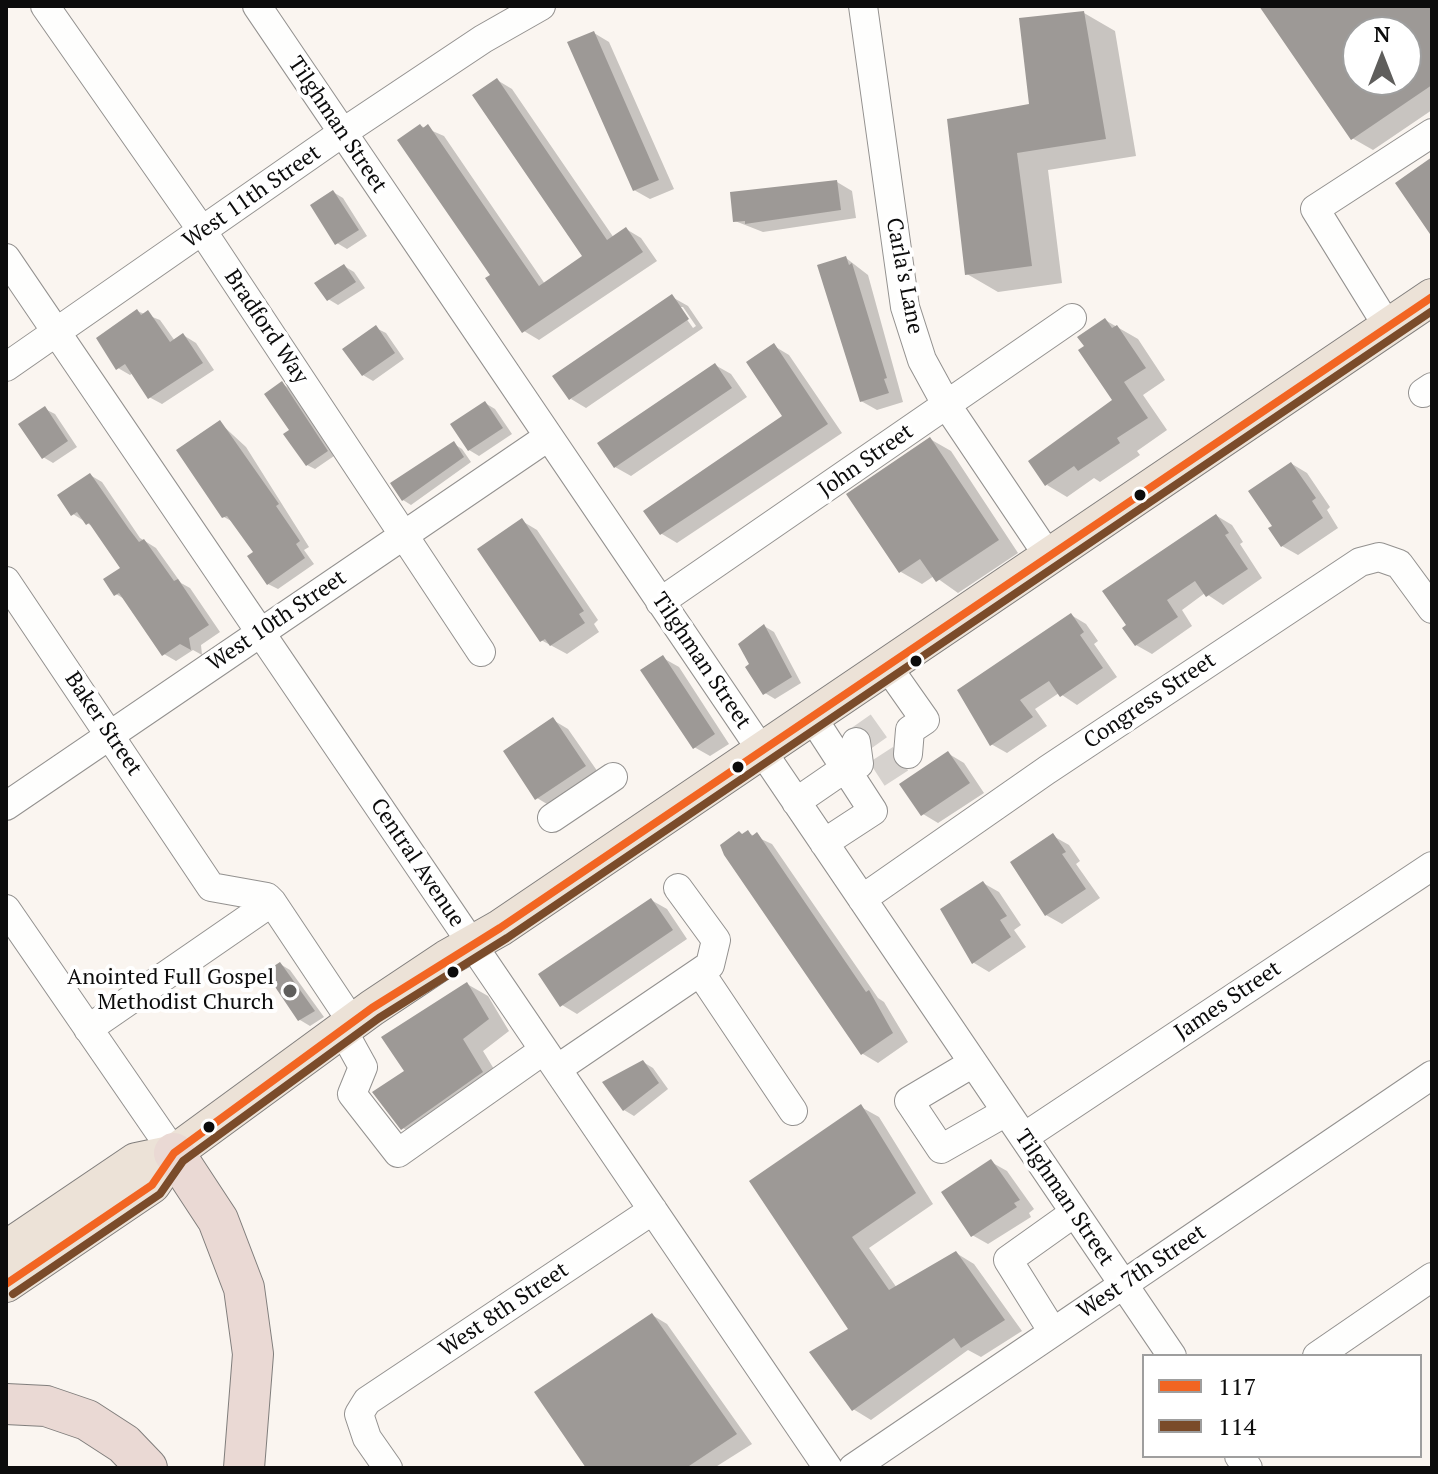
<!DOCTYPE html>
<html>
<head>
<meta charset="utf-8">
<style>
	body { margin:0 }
	#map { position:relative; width:1438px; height:1474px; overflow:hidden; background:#faf5f0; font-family:"PT Serif",serif }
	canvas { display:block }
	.frame { position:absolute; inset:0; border:8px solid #0c0c0c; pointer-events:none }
	.legend { position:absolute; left:1142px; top:1354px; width:280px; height:104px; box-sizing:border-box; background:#fff; border:2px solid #9e9e9e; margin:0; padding:10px 14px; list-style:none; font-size:24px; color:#0c0c0c }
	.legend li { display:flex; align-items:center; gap:16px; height:40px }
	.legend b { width:40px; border:2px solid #9e9e9e }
	.north { position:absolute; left:1342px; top:16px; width:80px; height:80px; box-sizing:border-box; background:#fff; border:2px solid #9e9e9e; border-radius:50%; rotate:0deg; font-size:22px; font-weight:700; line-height:32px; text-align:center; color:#0c0c0c }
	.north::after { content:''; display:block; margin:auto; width:28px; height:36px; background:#5f5e5c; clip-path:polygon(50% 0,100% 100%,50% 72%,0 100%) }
</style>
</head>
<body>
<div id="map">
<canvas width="1438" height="1474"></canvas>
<div class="frame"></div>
<ul class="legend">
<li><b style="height:10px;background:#f26522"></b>117</li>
<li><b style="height:10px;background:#7a4b2a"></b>114</li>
</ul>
<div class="north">N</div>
</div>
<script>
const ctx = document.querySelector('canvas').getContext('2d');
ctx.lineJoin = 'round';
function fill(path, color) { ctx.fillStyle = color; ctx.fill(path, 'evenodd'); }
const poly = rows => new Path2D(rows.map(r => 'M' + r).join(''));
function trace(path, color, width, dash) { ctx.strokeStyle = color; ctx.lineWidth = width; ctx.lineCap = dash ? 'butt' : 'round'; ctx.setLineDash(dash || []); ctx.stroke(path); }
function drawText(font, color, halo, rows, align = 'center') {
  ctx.font = font + ' "PT Serif",serif'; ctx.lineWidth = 8; ctx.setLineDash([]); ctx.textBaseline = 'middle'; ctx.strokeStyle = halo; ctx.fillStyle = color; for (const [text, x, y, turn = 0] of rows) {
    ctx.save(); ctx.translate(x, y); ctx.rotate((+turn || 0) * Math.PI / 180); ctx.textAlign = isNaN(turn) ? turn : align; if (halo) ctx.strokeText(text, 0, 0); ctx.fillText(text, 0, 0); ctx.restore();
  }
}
fill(poly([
	[1262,6,1432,6,1432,110,1373,150,1352,138],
	[1358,32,1406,32,1406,80,1358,80],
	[1084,13,1115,31,1136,156,1048,170,1062,283,998,292,967,274,1031,106],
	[594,33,609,42,674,189,650,199,634,190],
	[497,80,512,89,614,238,626,229,641,238,657,261,539,340,524,331,421,126,444,136,545,284,585,257],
	[837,182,852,191,856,218,763,232,735,221],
	[333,192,343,198,367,236,347,249,337,243],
	[846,258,868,275,903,402,877,410,861,401],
	[344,266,354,272,365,288,338,305,328,299],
	[672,297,688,306,703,328,586,408,571,399],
	[678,307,683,307,696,326,693,328],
	[137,311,160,320,175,341,183,335,196,343,214,370,162,404,149,397,133,373,130,375,118,368],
	[1105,320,1138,339,1165,380,1143,395,1167,430,1137,451,1140,455,1100,482,1094,478,1067,497,1047,485,1115,400,1086,347],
	[376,328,386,333,404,359,373,381,363,375],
	[774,346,789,355,842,433,677,543,662,534,646,511,785,417],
	[715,365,731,374,747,397,631,476,615,467],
	[282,384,289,388,334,456,315,469,307,465],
	[485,403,495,409,512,434,479,456,469,450],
	[45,409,55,414,77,447,53,463,43,457],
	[220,423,246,447,309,547,304,550,314,564,278,589,268,584,255,552,235,523,224,517],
	[930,439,951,451,1018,553,958,593,934,576,922,584,901,572],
	[454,444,462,449,471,462,411,505,403,500],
	[1292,464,1307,473,1330,507,1327,510,1338,528,1298,555,1282,546,1274,526],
	[90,475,102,482,140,538,156,548,181,583,190,588,220,632,201,645,202,655,193,650,176,661,164,654,126,600,116,594,122,568,95,528,73,514],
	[1217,516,1232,525,1243,542,1240,544,1262,578,1223,605,1205,593,1182,610,1192,626,1152,654,1136,645],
	[522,521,537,530,598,620,594,624,599,632,567,654,541,640],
	[1071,615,1086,624,1098,641,1094,644,1117,677,1077,705,1059,693,1035,709,1047,726,1007,753,991,744],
	[764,626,774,632,801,683,775,699,765,693],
	[663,658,679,667,729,744,710,756,694,747],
	[553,720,568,729,600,775,552,807,537,798],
	[949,754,964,763,984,793,938,823,923,814],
	[748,833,772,844,878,998,884,1002,908,1042,878,1063,863,1054,744,836],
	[1053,836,1069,845,1080,861,1076,864,1100,898,1062,924,1046,915],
	[983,883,999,892,1021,925,1014,930,1026,947,989,972,974,963],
	[651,900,667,909,687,939,577,1014,562,1005],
	[280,964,290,970,324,1017,310,1026,300,1020],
	[467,984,488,996,509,1031,483,1051,503,1084,424,1140,403,1128,406,1071],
	[643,1062,653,1068,668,1089,634,1116,624,1110],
	[861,1107,879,1117,933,1204,869,1248,897,1288,956,1253,974,1264,1022,1331,981,1357,968,1350,871,1420,853,1409,851,1329,752,1181],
	[991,1162,1007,1171,1034,1209,1029,1213,1031,1217,988,1244,972,1235],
	[652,1315,667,1324,752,1444,714,1468,588,1468]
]), '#0003');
fill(poly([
	[1259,6,1432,6,1432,85,1351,140],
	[1358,32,1406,32,1406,80,1358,80],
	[1084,11,1106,139,1017,153,1032,266,965,275,947,119,1029,104,1019,18],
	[594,31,659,180,633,191,567,42],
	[497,78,607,240,626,227,643,252,522,333,485,278,490,275,397,140,420,124,423,128,428,124,539,286,582,256,472,95],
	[1432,157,1432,237,1395,183],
	[837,180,841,210,745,224,745,221,733,222,730,192],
	[333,190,359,230,335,245,310,205],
	[846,256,849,265,852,263,887,378,884,379,889,393,860,402,817,265],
	[344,264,356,282,327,301,314,283],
	[672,294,689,319,569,400,552,376],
	[137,309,141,315,148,310,170,342,183,333,203,363,148,399,125,364,116,370,96,338],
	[1105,318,1112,328,1117,325,1146,368,1124,382,1148,418,1117,438,1120,443,1078,471,1074,466,1045,486,1028,461,1112,400,1078,350,1084,346,1077,337],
	[376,325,395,353,362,376,342,349],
	[774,343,828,424,660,535,643,511,782,416,746,362],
	[715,363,732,388,614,468,597,443],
	[282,381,328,451,306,466,283,434,289,430,264,394],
	[485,401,503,428,468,451,450,424],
	[45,406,68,441,42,459,18,424],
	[220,420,279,504,276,506,300,541,296,544,305,558,267,585,247,556,253,552,227,516,222,518,176,450],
	[930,437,999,540,936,582,920,559,899,573,846,494],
	[454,441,464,457,402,501,390,483],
	[1291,462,1316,498,1312,501,1323,518,1281,547,1268,528,1272,526,1248,491],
	[90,473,129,529,139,542,144,539,174,581,178,579,209,625,189,638,191,650,180,644,162,656,119,593,114,596,103,579,120,568,89,523,86,525,77,512,71,516,57,495],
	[1216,514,1229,533,1225,535,1248,569,1206,597,1195,581,1167,600,1178,617,1135,646,1122,628,1126,625,1102,591],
	[522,518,584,611,579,614,585,623,550,646,545,639,540,642,477,549],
	[1071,613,1084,632,1080,635,1103,668,1060,697,1049,681,1020,700,1033,717,990,746,957,690],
	[764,624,792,677,763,695,745,667,749,664,738,644],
	[663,655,715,734,693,749,640,670],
	[553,717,586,766,535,800,503,751],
	[948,751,970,783,921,816,899,784],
	[748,830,752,836,757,832,866,992,869,990,893,1033,861,1055,724,855,720,845,739,831,742,834],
	[1053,833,1066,852,1062,854,1086,889,1045,916,1010,862],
	[983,881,1007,916,1000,920,1011,937,972,964,940,909],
	[651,898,673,930,560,1007,538,974],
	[280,962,315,1011,298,1021,265,972],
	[467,982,489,1019,463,1039,483,1072,401,1130,372,1092,404,1071,381,1037],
	[643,1060,659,1083,623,1111,602,1082],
	[861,1104,916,1193,852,1237,889,1290,956,1251,1005,1320,961,1348,954,1338,852,1411,809,1352,848,1329,749,1181],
	[991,1159,1020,1200,1014,1203,1017,1207,971,1237,941,1192],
	[652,1313,737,1434,686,1468,586,1468,534,1392]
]), '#9d9996');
trace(poly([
	[856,742,887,720],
	[877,774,908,754]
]), '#d6d2ce', 28, [28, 14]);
const minor = poly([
	[45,6,203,232,481,652],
	[257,6,1172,1356],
	[863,6,905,307,922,360,946,404,1049,557],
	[6,258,828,1468],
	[1388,327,1315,209,1432,133],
	[6,367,342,133,483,39,541,6],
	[1423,393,1432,387],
	[6,581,211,887,267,897,272,902,352,1022],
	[660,602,1072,318],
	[887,666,925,720,910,730,908,754],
	[812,717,873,811,824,843],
	[796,802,844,769,859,764,856,742],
	[6,806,548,437],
	[552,818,613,777],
	[862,899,1047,770,1360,562,1379,557,1399,564,1432,609],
	[6,909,174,1153],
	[700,972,793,1111],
	[88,1029,272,902],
	[342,1029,363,1067,352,1094,398,1153,544,1050],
	[973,1063,909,1101,941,1149,1006,1112],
	[557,1069,710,965,716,940,678,888],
	[1024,1137,1432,866],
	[1053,1332,1008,1260,1074,1213],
	[1317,1356,1432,1277],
	[1239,1456,1248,1468],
	[388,1468,367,1438,359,1414,367,1401,653,1210],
	[853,1468,1432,1075]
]);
const major = poly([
	[6,1249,136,1161,174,1153],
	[6,1284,152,1185,174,1153,372,1008,447,958,500,928,1432,297]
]);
const highway = poly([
	[174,1153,218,1220,244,1288,253,1354,244,1468],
	[6,1404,46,1406,87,1420,124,1444,147,1468]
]);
trace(minor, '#93918f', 30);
trace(major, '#807e7c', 38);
trace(highway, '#807e7c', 42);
trace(minor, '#fefefd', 28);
trace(major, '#ece2d7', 36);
trace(highway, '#ead9d4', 40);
trace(poly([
	[6,1284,152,1185,174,1153,372,1008,500,928,1432,297]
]), '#f26522', 8);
trace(poly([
	[13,1294,160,1194,183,1161,379,1018,507,938,1432,311]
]), '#7a4b2a', 8);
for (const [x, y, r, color] of [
	[1140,495,7,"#0c0c0c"],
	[916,661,7,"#0c0c0c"],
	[738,767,7,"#0c0c0c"],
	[453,972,7,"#0c0c0c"],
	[290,991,8,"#5f5e5c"],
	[209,1127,7,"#0c0c0c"]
]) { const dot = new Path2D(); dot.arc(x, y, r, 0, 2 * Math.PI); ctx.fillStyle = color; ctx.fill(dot); trace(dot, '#fff', 3); }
drawText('22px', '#0c0c0c', '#fff', [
	["Tilghman Street",337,125,56],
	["West 11th Street",252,197,-35],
	["Carla's Lane",904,276,79],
	["Bradford Way",266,327,56],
	["John Street",866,461,-35],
	["West 10th Street",277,621,-34],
	["Tilghman Street",701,661,56],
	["Congress Street",1150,701,-34],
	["Baker Street",103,724,56],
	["Central Avenue",417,863,56],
	["James Street",1228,1001,-34],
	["Tilghman Street",1064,1198,56],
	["West 7th Street",1142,1272,-34],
	["West 8th Street",504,1310,-34]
]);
drawText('22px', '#0c0c0c', '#fff', [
	["Anointed Full Gospel",274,978],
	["Methodist Church",274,1003]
], 'right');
</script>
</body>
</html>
